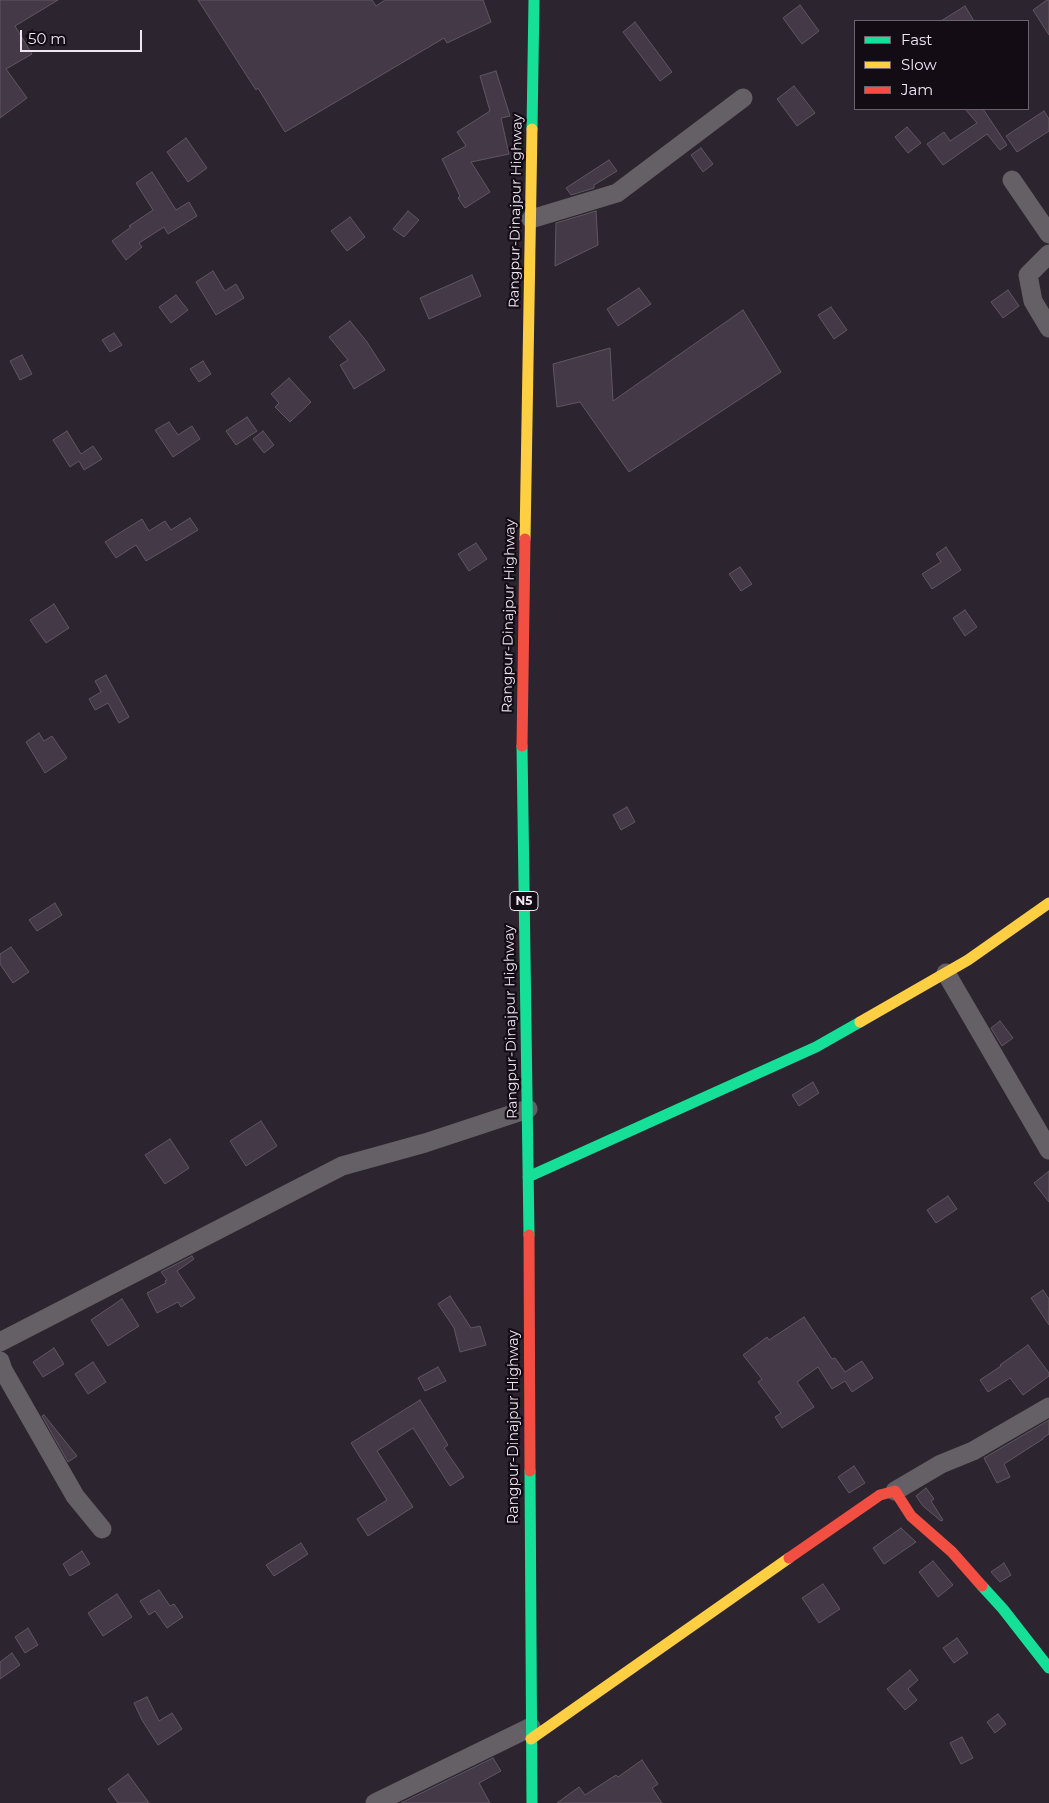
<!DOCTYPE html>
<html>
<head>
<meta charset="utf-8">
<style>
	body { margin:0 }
	#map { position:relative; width:1049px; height:1803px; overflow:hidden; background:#2c242f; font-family:Montserrat,sans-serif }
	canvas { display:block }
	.legend { position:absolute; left:854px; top:20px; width:175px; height:90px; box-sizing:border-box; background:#130c15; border:1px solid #6b636e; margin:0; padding:6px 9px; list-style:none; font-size:15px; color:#f0e6f3 }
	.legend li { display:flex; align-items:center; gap:10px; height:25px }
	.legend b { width:25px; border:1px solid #6b636e }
	.scale { position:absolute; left:20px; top:30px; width:122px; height:22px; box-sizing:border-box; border:2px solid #f0e6f3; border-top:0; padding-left:6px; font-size:15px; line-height:18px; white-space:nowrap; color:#f0e6f3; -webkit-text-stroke:4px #130c15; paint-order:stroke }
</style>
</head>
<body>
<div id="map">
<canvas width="1049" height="1803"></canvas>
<ul class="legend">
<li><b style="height:6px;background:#16e098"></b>Fast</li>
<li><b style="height:6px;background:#ffcf43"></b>Slow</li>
<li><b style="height:6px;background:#f24e42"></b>Jam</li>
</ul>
<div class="scale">50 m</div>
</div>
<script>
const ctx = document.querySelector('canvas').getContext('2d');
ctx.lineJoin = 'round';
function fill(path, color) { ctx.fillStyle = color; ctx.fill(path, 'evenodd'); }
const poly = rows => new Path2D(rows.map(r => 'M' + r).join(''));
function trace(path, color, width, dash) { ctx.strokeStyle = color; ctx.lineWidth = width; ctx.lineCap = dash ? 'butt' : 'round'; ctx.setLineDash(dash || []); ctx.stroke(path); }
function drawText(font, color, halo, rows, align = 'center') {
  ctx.font = font + ' Montserrat,sans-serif'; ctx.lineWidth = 4.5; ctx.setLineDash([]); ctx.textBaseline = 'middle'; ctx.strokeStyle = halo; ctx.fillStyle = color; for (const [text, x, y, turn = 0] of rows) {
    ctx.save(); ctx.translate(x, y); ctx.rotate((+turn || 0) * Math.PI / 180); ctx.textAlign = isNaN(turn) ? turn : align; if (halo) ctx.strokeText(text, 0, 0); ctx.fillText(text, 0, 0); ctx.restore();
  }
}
const building = poly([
	[0,0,58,0,15,26,32,54,6,69,27,98,0,118,0,0],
	[198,0,372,0,376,6,385,0,483,0,491,22,447,43,444,38,285,132,258,88,256,90,198,0],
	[1047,0,1049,0,1049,35,1033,10,1047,0],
	[800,5,819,31,802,44,783,18,800,5],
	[965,6,974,21,941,21,965,6],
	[635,22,672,72,660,81,623,32,635,22],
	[496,71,510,116,501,118,509,154,471,162,490,192,465,208,458,198,460,196,442,159,466,146,457,132,490,111,480,76,496,71],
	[794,86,815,113,797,126,777,99,794,86],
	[965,109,983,109,1007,145,1000,150,987,134,943,165,927,144,944,132,950,141,977,123,965,109],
	[1044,111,1049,119,1049,131,1017,152,1006,136,1044,111],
	[907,127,921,143,908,153,895,137,907,127],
	[186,138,207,168,188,182,167,152,186,138],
	[701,148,713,164,703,172,691,155,701,148],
	[609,160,617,171,594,185,594,188,571,195,566,188,609,160],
	[152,172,176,210,189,202,197,216,168,234,164,227,139,243,142,247,126,260,112,241,131,227,129,226,153,210,136,183,152,172],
	[408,211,419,220,404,237,393,229,408,211],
	[596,211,598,245,555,266,556,223,596,211],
	[350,217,365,237,347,251,331,231,350,217],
	[213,271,225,291,236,284,244,298,216,315,196,282,213,271],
	[472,275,481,296,429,319,420,298,472,275],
	[639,288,651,304,618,326,607,309,639,288],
	[1008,290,1019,306,1003,318,991,302,1008,290],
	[176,295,188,310,171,323,159,307,176,295],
	[831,307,847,330,834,339,818,315,831,307],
	[743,310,781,372,629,472,580,402,557,407,553,364,610,348,613,401,743,310],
	[350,321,367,342,385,370,354,389,340,365,348,360,329,337,350,321],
	[114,333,122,345,110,352,102,340,114,333],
	[22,355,32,374,20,380,10,361,22,355],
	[203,361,211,374,199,382,190,369,203,361],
	[289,378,311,402,290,422,275,407,279,403,271,394,289,378],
	[247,417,257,431,236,445,226,431,247,417],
	[169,422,178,435,192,426,200,439,173,457,155,430,169,422],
	[67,431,81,454,93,446,102,459,84,470,79,461,70,467,53,440,67,431],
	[263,431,274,445,264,453,253,439,263,431],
	[190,518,198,530,146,561,136,545,116,558,105,542,142,519,149,531,165,521,171,530,190,518],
	[476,543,487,559,469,571,458,554,476,543],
	[946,547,961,570,932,589,922,574,941,562,936,554,946,547],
	[740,567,752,584,741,591,729,574,740,567],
	[54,604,69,628,46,643,30,620,54,604],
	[965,610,977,627,965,636,953,618,965,610],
	[106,675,129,717,119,723,108,703,95,710,89,699,101,692,95,681,106,675],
	[39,733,44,741,52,736,67,758,45,773,26,742,39,733],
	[627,807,635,822,621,830,613,815,627,807],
	[55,903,62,915,37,931,29,920,55,903],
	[11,947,29,972,13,983,0,964,0,954,11,947],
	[1000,1021,1013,1038,1002,1046,991,1028,1000,1021],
	[813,1082,819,1093,799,1106,792,1095,813,1082],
	[261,1121,277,1146,246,1166,230,1141,261,1121],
	[170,1139,189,1168,165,1184,145,1155,170,1139],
	[1049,1171,1049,1202,1034,1183,1049,1171],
	[948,1196,957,1209,936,1223,927,1210,948,1196],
	[192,1256,194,1259,177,1271,195,1298,181,1307,178,1302,157,1313,147,1293,166,1283,165,1281,167,1280,161,1272,192,1256],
	[1043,1290,1049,1299,1049,1325,1031,1298,1043,1290],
	[450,1296,471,1328,480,1326,486,1345,460,1352,454,1328,438,1304,450,1296],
	[122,1299,139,1326,108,1346,91,1320,122,1299],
	[804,1317,832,1359,835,1358,845,1372,862,1361,873,1378,852,1392,845,1381,832,1389,818,1367,797,1382,814,1407,782,1428,775,1417,781,1413,758,1382,762,1379,743,1355,767,1337,769,1340,804,1317],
	[1028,1345,1049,1373,1049,1376,1023,1395,1010,1378,988,1392,980,1380,1001,1366,1000,1365,1028,1345],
	[54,1348,64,1364,43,1377,33,1362,54,1348],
	[93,1362,106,1382,88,1394,75,1374,93,1362],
	[438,1367,446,1381,425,1391,418,1378,438,1367],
	[420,1400,448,1445,444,1448,464,1477,450,1486,413,1428,377,1451,413,1507,368,1536,357,1519,387,1500,351,1443,420,1400],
	[44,1415,77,1456,68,1462,42,1416,44,1415],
	[1049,1420,1049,1434,1043,1438,1043,1439,1004,1464,1010,1477,997,1483,984,1458,1049,1420],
	[854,1466,865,1483,849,1493,838,1477,854,1466],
	[926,1488,934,1499,931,1501,943,1520,941,1521,923,1506,916,1496,926,1488],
	[901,1528,916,1542,884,1564,873,1548,901,1528],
	[301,1543,308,1554,274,1576,266,1565,301,1543],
	[82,1551,90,1564,70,1576,63,1564,82,1551],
	[933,1561,953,1585,938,1597,919,1572,933,1561],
	[1004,1563,1011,1575,1000,1582,991,1572,1004,1563],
	[823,1584,840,1609,819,1623,802,1598,823,1584],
	[159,1590,170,1606,174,1604,183,1617,167,1628,155,1611,149,1615,140,1601,159,1590],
	[117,1594,132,1617,103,1636,88,1613,117,1594],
	[28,1628,38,1645,25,1653,15,1637,28,1628],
	[957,1638,968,1653,954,1663,943,1648,957,1638],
	[12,1653,20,1665,0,1679,0,1662,12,1653],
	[910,1670,918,1680,908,1689,917,1700,905,1710,887,1689,910,1670],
	[147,1697,159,1721,172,1713,182,1729,158,1745,142,1720,134,1703,147,1697],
	[998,1714,1006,1724,995,1733,987,1722,998,1714],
	[962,1737,973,1758,961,1764,950,1743,962,1737],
	[493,1758,501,1771,479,1783,490,1803,401,1803,493,1758],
	[642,1760,658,1784,652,1788,662,1803,557,1803,579,1787,585,1795,616,1775,618,1777,642,1760],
	[128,1774,149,1803,118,1803,108,1789,128,1774]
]);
fill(building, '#443a47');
trace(building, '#5f5761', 1);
trace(poly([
	[1012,180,1049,234],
	[531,219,617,193,743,98],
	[1049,254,1028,275,1033,301,1049,328],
	[946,973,1049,1150],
	[0,1342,342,1166,425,1143,528,1109],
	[0,1361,3,1370,75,1496,102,1529],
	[895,1491,941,1464,973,1451,1049,1407],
	[375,1803,531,1727]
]), '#646065', 19);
trace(poly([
	[532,129,534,0],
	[522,746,529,1235],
	[528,1177,816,1047,860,1022],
	[530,1471,532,1803],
	[982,1586,1003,1609,1049,1668]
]), '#16e098', 11);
trace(poly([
	[525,539,532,129],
	[860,1022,968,960,1049,903],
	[531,1739,789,1558]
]), '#ffcf43', 11);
trace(poly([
	[522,746,525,539],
	[529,1235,530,1471],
	[789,1558,880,1495,895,1491,911,1516,952,1552,982,1586]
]), '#f24e42', 11);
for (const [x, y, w] of [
	[524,901,28]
]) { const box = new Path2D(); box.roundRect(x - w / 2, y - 9.5, w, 19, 4); ctx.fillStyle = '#130c15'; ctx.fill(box); trace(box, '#f0e6f3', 1); }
drawText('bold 12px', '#f0e6f3', null, [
	["N5",524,901]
]);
drawText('14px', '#f0e6f3', '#130c15', [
	["Rangpur-Dinajpur Highway",516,211,-89],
	["Rangpur-Dinajpur Highway",509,616,-89],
	["Rangpur-Dinajpur Highway",511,1022,-91],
	["Rangpur-Dinajpur Highway",514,1427,-90]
]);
</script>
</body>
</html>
